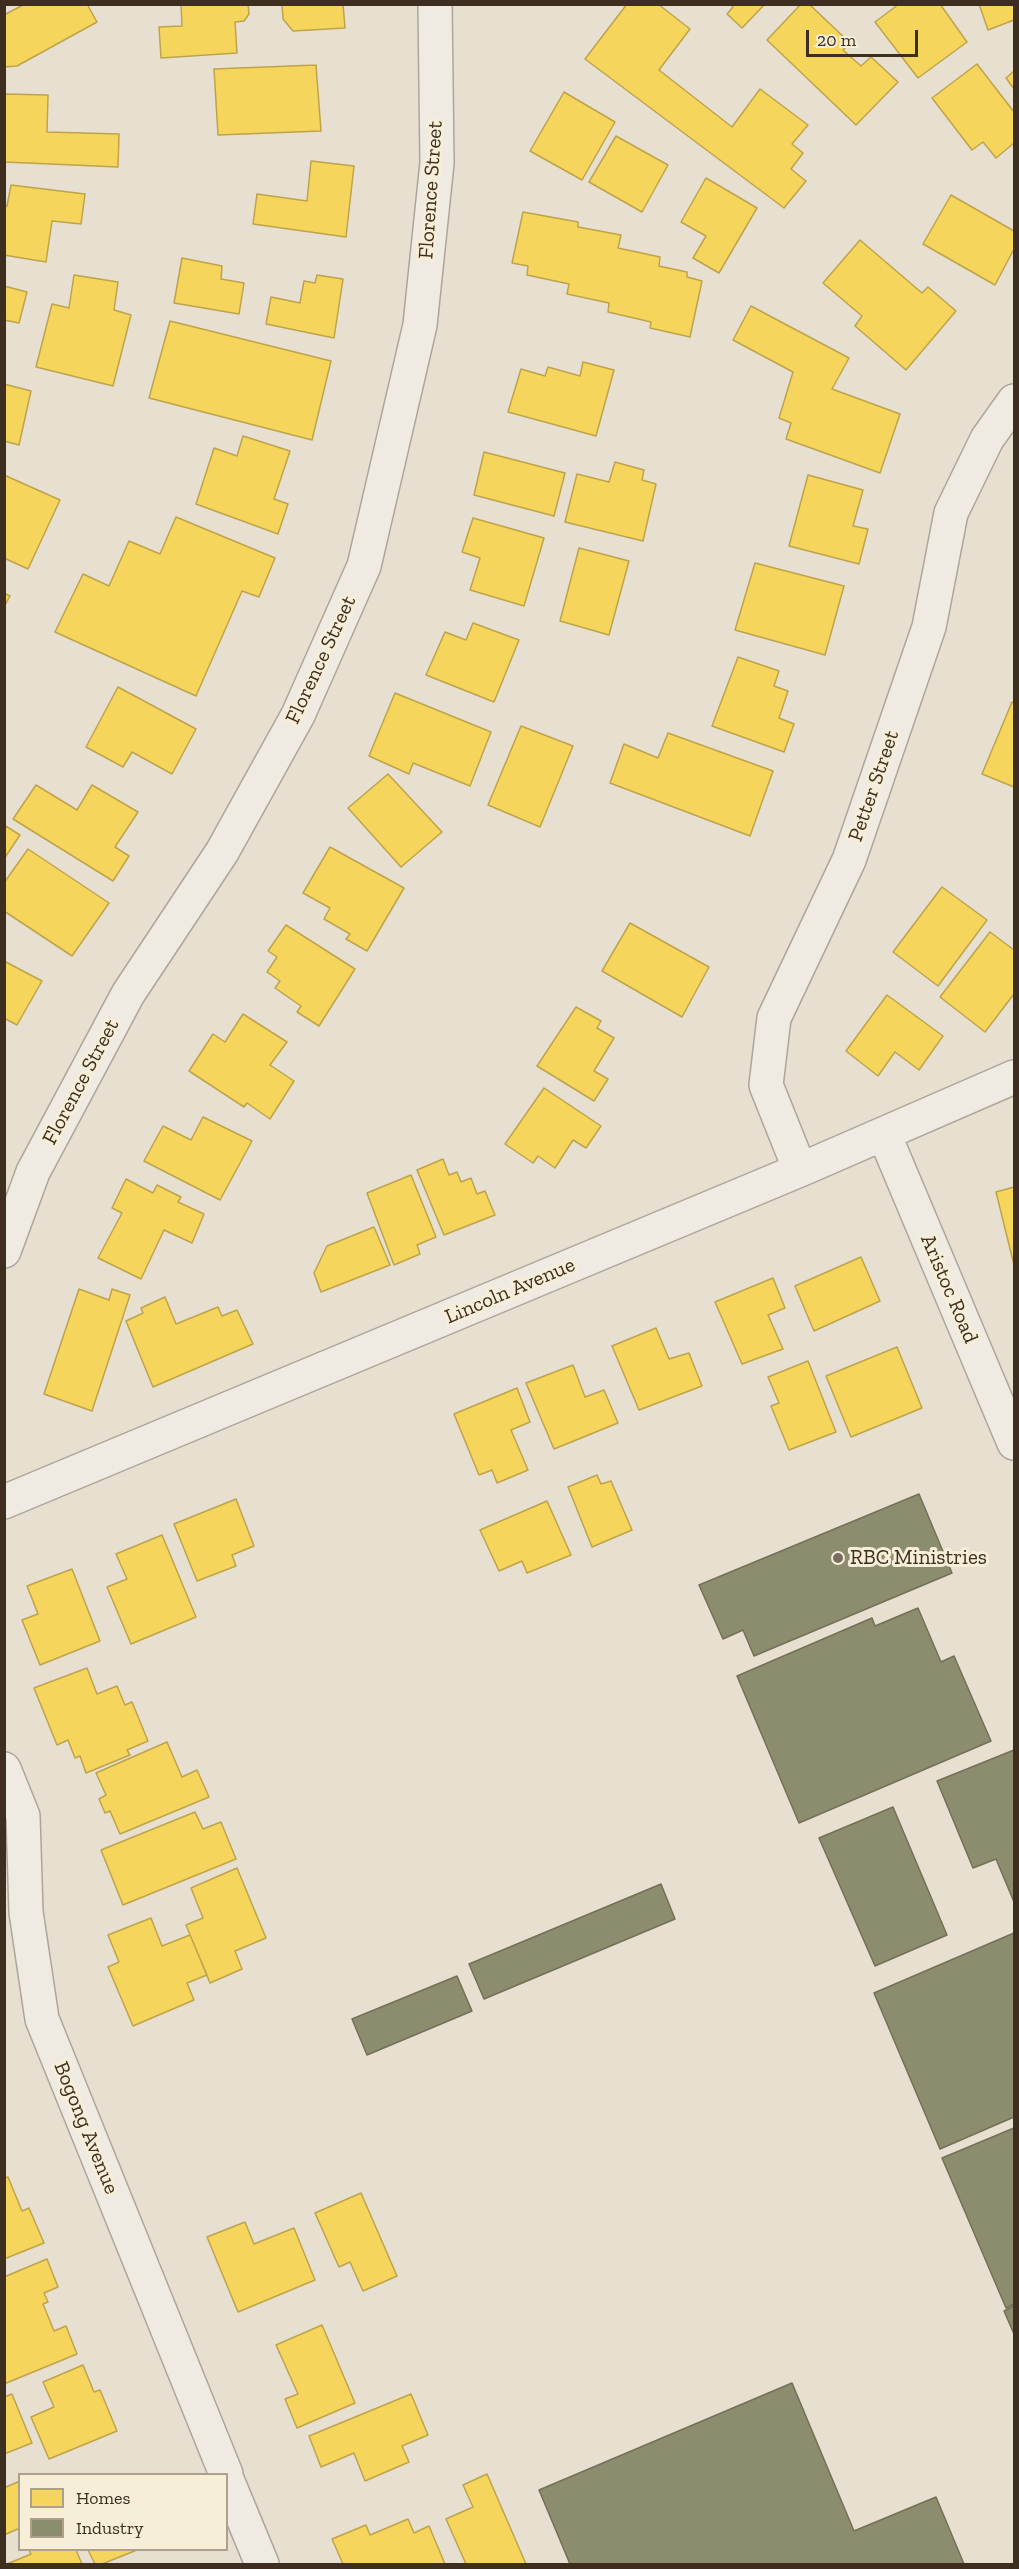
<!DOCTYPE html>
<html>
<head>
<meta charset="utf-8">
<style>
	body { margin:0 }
	#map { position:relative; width:1019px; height:2569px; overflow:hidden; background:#e7e0d1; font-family:"Zilla Slab",serif }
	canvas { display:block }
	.frame { position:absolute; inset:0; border:6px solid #3d2e20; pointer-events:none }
	.legend { position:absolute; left:18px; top:2473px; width:210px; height:78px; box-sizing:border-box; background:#f7eed8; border:2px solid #ada18e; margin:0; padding:8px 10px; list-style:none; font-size:18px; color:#3d2e20 }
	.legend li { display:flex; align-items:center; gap:12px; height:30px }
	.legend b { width:30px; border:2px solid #ada18e }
	.scale { position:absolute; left:806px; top:30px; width:112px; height:27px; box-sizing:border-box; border:3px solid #3d2e20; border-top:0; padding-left:8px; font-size:18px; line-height:21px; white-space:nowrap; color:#3d2e20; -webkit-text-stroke:4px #f7eed8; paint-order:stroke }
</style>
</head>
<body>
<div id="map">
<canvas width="1019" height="2569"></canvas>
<div class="frame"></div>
<ul class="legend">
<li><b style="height:16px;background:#f6d55c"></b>Homes</li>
<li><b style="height:16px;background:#8c8c6e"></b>Industry</li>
</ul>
<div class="scale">20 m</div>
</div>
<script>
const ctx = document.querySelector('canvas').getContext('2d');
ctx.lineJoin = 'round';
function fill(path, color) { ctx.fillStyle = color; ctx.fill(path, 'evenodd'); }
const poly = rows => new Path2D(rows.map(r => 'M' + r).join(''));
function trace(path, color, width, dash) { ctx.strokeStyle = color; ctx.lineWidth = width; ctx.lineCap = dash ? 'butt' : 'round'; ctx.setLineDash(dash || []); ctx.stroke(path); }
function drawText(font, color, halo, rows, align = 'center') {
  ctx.font = font + ' "Zilla Slab",serif'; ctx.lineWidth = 6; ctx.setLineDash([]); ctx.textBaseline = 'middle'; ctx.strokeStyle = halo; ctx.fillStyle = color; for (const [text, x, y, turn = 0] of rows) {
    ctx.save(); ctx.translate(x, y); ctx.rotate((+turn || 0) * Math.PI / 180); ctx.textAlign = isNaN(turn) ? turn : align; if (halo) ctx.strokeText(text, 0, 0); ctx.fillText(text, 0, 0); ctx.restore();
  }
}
const homes = poly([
	[25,4,87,4,97,22,17,66,4,67,4,15,25,4],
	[181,4,248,4,249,14,244,21,235,22,237,53,161,58,159,27,182,26,181,4],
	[282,4,343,4,345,28,293,31,283,19,282,4],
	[627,4,658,4,690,29,659,70,732,127,760,89,808,125,792,144,803,153,791,169,806,181,784,208,585,59,627,4],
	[730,4,765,4,742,28,727,14,733,7,730,4],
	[801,4,809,4,850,43,843,50,861,66,871,57,898,82,856,125,767,40,801,4],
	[899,4,940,4,967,42,918,78,875,22,899,4],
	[979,4,1014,4,1014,20,988,30,979,4],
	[977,64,1014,112,1014,143,996,158,983,142,972,150,932,98,977,64],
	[316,65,321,131,218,135,214,69,316,65],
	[1014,71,1014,89,1006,78,1014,71],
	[564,92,615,122,582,180,530,151,564,92],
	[4,94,48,95,47,132,119,134,118,167,4,162,4,94],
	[616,136,668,165,642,212,589,182,616,136],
	[311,161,354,166,346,237,253,224,257,194,307,201,311,161],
	[706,178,757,208,719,273,693,258,706,236,681,222,706,178],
	[11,185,85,194,81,224,52,221,46,262,4,255,4,206,7,206,11,185],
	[951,195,1014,231,1014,249,995,285,923,244,951,195],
	[523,212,578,222,578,227,621,235,618,248,660,257,659,266,687,272,687,277,702,281,690,337,650,328,651,322,608,312,609,303,567,294,569,284,527,275,528,266,512,263,523,212],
	[860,240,922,293,928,287,956,311,906,370,855,326,862,316,823,283,860,240],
	[182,258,222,266,221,279,244,283,239,314,174,303,182,258],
	[74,275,118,282,114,310,131,315,113,386,36,367,52,304,69,308,74,275],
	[317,275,343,279,334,338,266,324,271,297,300,303,304,281,315,283,317,275],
	[4,286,27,292,19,323,4,320,4,286],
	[751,306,849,358,832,389,900,414,880,473,786,439,791,423,779,418,793,372,733,340,751,306],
	[170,321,331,361,312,440,149,398,170,321],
	[583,362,614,370,596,436,508,412,521,369,545,376,548,367,580,376,583,362],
	[4,384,31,391,19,445,4,441,4,384],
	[243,436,290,451,274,499,288,504,278,534,196,504,214,448,237,456,243,436],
	[484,452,565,473,554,516,474,495,484,452],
	[615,462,644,470,642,480,656,484,643,541,565,522,577,474,609,482,615,462],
	[4,475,60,500,28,569,4,558,4,475],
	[808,475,863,490,853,526,868,529,859,564,789,546,808,475],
	[176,517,275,558,259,597,242,591,196,696,55,632,83,574,109,586,129,541,160,554,176,517],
	[473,518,544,538,524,606,470,590,480,558,462,552,473,518],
	[579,548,629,561,609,635,560,621,579,548],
	[755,563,844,586,825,655,735,630,755,563],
	[4,593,10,596,4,607,4,593],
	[473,623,519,640,494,702,426,675,445,632,466,640,473,623],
	[738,657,779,671,774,686,788,691,779,718,794,724,784,752,712,726,738,657],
	[118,687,196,729,172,774,132,752,123,767,86,747,118,687],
	[395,693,491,732,470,786,413,763,409,774,369,756,395,693],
	[1012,702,1014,703,1014,787,982,774,1012,702],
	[521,726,573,746,540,827,488,805,521,726],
	[668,733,773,771,750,836,610,783,624,744,658,758,668,733],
	[388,774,442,832,401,867,348,808,388,774],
	[36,785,77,810,92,785,138,812,115,847,129,856,113,881,13,819,36,785],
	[4,825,20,835,4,859,4,825],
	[330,847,404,888,367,951,346,939,350,934,324,919,330,908,303,893,330,847],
	[28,849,109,903,72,956,4,911,4,883,28,849],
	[942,887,987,920,938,986,893,952,942,887],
	[630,923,709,967,682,1017,602,971,630,923],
	[286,925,355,969,319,1026,297,1012,301,1006,275,988,280,981,267,972,277,957,268,951,286,925],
	[990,932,1014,950,1014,994,985,1032,940,997,990,932],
	[4,961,42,981,17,1025,4,1018,4,961],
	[887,995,943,1036,919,1070,895,1052,878,1076,846,1051,887,995],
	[576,1007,601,1021,597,1028,614,1038,594,1071,608,1079,594,1101,537,1066,576,1007],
	[243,1014,287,1042,270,1065,294,1081,270,1119,247,1103,244,1107,189,1071,213,1034,225,1042,243,1014],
	[544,1088,601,1126,586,1148,573,1140,555,1168,538,1156,533,1163,505,1144,544,1088],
	[203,1117,252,1141,220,1200,144,1161,163,1126,191,1140,203,1117],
	[443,1159,449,1175,457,1172,461,1182,471,1178,477,1194,485,1191,495,1215,444,1235,417,1170,443,1159],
	[411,1175,436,1237,417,1245,420,1254,394,1265,367,1193,411,1175],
	[126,1179,153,1193,157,1185,181,1197,178,1202,204,1214,192,1243,164,1230,141,1279,98,1258,122,1213,112,1208,126,1179],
	[1014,1187,1014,1265,996,1192,1014,1187],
	[374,1227,390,1265,321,1292,314,1273,327,1246,374,1227],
	[861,1257,880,1301,814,1331,795,1286,861,1257],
	[773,1278,785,1308,768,1315,783,1349,742,1364,715,1302,773,1278],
	[79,1289,109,1300,112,1289,130,1295,92,1411,44,1394,79,1289],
	[165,1297,176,1324,218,1307,222,1316,237,1310,253,1344,153,1387,126,1321,143,1313,141,1308,165,1297],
	[656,1328,669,1359,689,1353,702,1386,639,1410,612,1346,656,1328],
	[897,1347,922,1408,851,1437,826,1376,897,1347],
	[808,1361,836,1432,789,1450,771,1406,779,1403,768,1377,808,1361],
	[573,1365,585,1397,604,1390,618,1423,554,1449,526,1383,573,1365],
	[517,1388,530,1422,511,1430,528,1470,497,1483,492,1470,479,1475,454,1414,517,1388],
	[597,1475,601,1484,611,1481,632,1530,592,1547,568,1487,597,1475],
	[236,1499,254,1546,232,1555,236,1566,197,1581,174,1524,236,1499],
	[547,1501,571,1555,527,1573,522,1561,499,1571,480,1530,547,1501],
	[162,1535,196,1617,131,1644,107,1587,127,1579,116,1554,162,1535],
	[72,1569,100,1641,40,1665,22,1620,38,1614,27,1586,72,1569],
	[87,1668,97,1694,117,1686,125,1705,132,1702,148,1741,127,1750,130,1755,86,1773,80,1756,75,1758,68,1740,57,1745,34,1688,87,1668],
	[167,1742,182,1777,197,1770,209,1797,120,1834,110,1811,105,1813,99,1799,106,1795,96,1773,167,1742],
	[195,1812,203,1829,221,1822,236,1859,123,1905,101,1850,195,1812],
	[237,1868,266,1938,235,1951,242,1969,210,1983,186,1925,203,1918,191,1888,237,1868],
	[151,1918,162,1946,190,1935,207,1975,187,1983,194,2000,133,2026,108,1967,119,1962,108,1935,151,1918],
	[8,2177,22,2211,29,2208,44,2243,4,2259,4,2178,8,2177],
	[361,2193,397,2276,363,2291,350,2262,339,2267,315,2213,361,2193],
	[245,2222,254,2244,294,2228,315,2280,238,2312,207,2237,245,2222],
	[47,2259,58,2287,44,2293,48,2302,43,2304,54,2331,66,2326,77,2354,4,2384,4,2277,47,2259],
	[322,2325,355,2403,297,2428,285,2399,298,2394,276,2345,322,2325],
	[83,2365,94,2392,100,2390,117,2431,49,2459,31,2417,54,2407,43,2382,83,2365],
	[12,2394,32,2443,4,2454,4,2397,12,2394],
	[411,2394,428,2435,402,2446,409,2462,365,2481,354,2453,321,2467,309,2436,411,2394],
	[487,2474,526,2564,466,2564,446,2519,473,2507,463,2485,487,2474],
	[20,2481,20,2528,4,2535,4,2484,6,2487,20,2481],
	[408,2519,414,2533,429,2526,445,2564,343,2564,332,2539,366,2525,370,2535,408,2519],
	[29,2550,76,2550,82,2564,7,2564,31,2554,29,2550],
	[88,2550,137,2550,102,2564,95,2564,88,2550]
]);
fill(homes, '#f6d55c');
trace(homes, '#bea34a', 1.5);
const industry = poly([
	[919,1494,952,1573,754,1656,743,1630,723,1639,699,1585,919,1494],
	[918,1608,941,1662,954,1656,991,1741,799,1823,737,1676,872,1618,875,1626,918,1608],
	[1014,1750,1014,1902,996,1859,973,1868,937,1781,1014,1750],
	[893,1807,947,1935,875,1966,819,1838,893,1807],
	[661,1884,675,1919,484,1999,469,1964,661,1884],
	[1014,1933,1014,2117,940,2149,874,1993,1014,1933],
	[457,1976,472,2011,367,2055,352,2019,457,1976],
	[1014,2128,1014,2304,1006,2308,942,2158,1014,2128],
	[1014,2306,1014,2334,1004,2311,1014,2306],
	[792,2383,854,2531,936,2497,964,2564,570,2564,539,2490,792,2383]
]);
fill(industry, '#8c8c6e');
trace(industry, '#747057', 1.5);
const minor = poly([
	[884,1134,1014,1443],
	[800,1170,766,1085,774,1018,849,860,929,627,951,513,987,439,1014,401],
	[4,1251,33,1172,128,994,222,852,298,715,364,566,420,325,437,163,435,4],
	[4,1502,800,1170,1014,1077],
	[4,1769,23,1816,26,1912,42,2019,226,2474],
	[226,2477,262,2564]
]);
trace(minor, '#ada599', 36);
trace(minor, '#efebe3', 33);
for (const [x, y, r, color] of [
	[838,1558,6,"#786c5e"]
]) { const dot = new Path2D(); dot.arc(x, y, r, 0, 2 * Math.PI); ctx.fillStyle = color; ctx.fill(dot); trace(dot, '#f7eed8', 2); }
drawText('21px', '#3d2e20', '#f7eed8', [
	["Florence Street",431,190,-86],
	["Florence Street",321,660,-65],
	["Petter Street",874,786,-71],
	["Florence Street",81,1082,-62],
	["Aristoc Road",949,1289,67],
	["Lincoln Avenue",510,1291,-23],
	["Bogong Avenue",86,2128,68]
]);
drawText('21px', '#3d2e20', '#f7eed8', [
	["RBC Ministries",850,1558]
], 'left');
</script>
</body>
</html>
